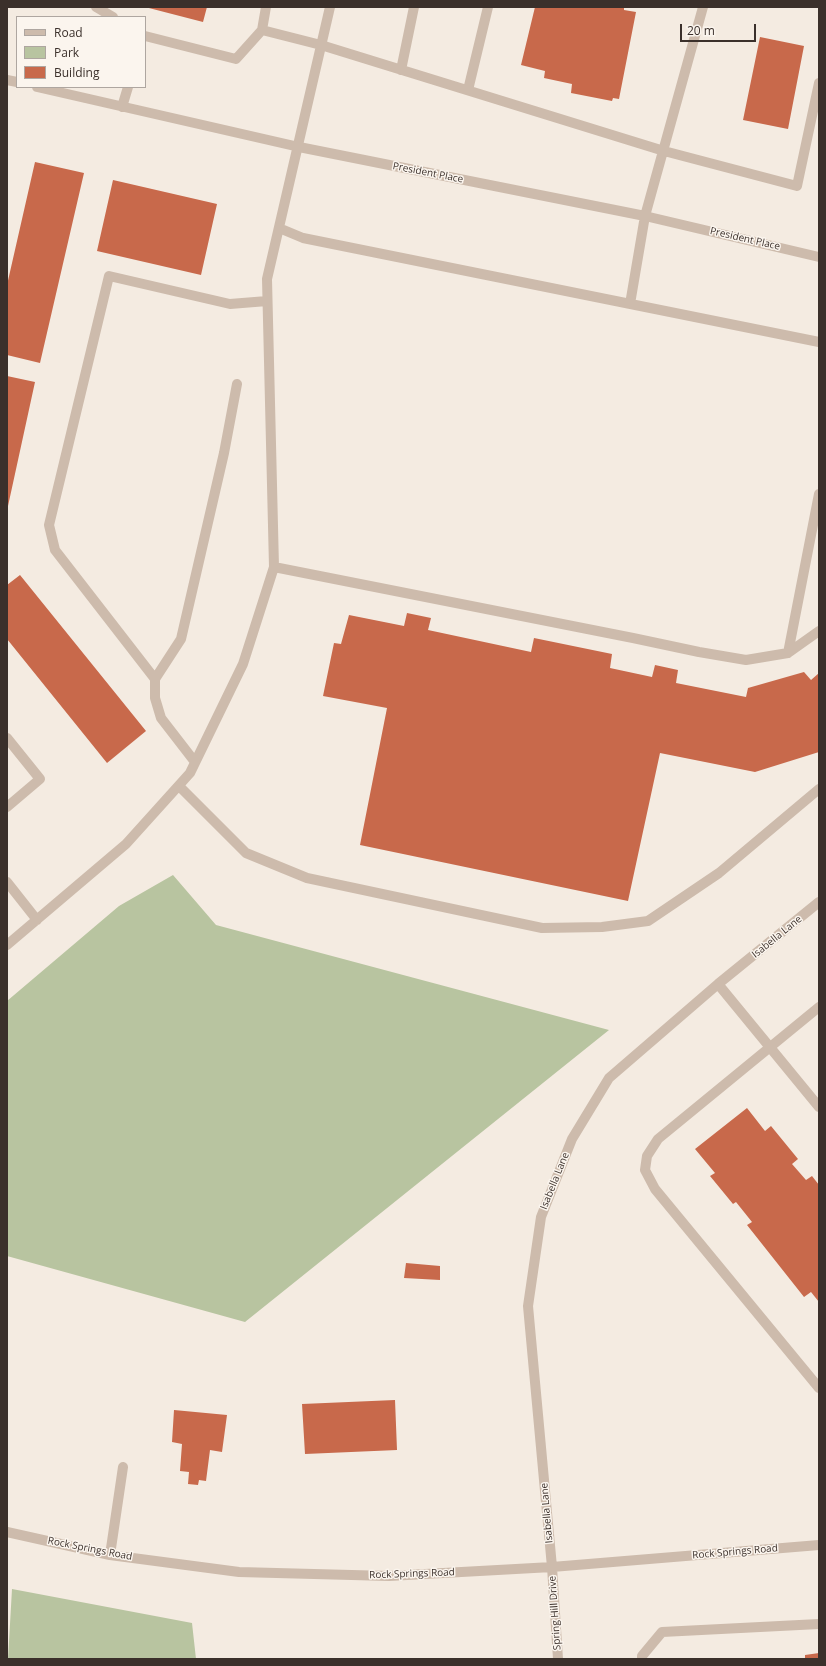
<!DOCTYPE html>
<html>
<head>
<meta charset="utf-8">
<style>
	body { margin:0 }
	#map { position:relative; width:826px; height:1666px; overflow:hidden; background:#f4ebe1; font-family:"Open Sans",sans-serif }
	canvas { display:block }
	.frame { position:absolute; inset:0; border:8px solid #3b302b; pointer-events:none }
	.legend { position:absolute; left:16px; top:16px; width:130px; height:72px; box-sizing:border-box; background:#fbf5ee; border:1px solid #aea6a0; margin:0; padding:5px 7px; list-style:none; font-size:12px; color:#3b302b }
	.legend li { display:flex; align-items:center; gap:8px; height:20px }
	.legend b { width:20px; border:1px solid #aea6a0 }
	.scale { position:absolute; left:680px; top:24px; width:76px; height:18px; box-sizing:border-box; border:2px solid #3b302b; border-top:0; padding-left:5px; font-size:12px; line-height:14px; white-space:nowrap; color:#3b302b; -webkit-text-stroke:3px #fbf5ee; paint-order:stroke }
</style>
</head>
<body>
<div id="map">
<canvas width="826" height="1666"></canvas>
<div class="frame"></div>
<ul class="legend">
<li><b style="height:5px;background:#cdbbac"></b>Road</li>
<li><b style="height:11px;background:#b8c4a0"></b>Park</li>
<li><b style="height:11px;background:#c8694b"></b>Building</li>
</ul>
<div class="scale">20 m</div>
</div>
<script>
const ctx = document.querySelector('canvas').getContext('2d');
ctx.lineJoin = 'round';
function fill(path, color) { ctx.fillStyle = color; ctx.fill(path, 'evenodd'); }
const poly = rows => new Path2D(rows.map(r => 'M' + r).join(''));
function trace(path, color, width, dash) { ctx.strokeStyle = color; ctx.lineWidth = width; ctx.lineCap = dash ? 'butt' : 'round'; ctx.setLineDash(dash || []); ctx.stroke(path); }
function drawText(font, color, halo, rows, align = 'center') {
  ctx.font = font + ' "Open Sans",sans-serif'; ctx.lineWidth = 3; ctx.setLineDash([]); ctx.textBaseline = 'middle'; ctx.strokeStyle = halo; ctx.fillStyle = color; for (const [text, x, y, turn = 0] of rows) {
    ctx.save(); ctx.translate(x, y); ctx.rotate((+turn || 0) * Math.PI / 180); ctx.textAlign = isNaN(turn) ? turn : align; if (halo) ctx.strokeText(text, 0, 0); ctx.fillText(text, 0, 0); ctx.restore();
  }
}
fill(poly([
	[173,875,216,925,609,1030,245,1322,7,1256,7,1001,119,906],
	[12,1589,192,1623,196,1659,8,1659]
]), '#b8c4a0');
fill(poly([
	[145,7,207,7,203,22],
	[535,7,624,7,624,10,636,12,619,99,613,98,612,101,571,93,572,84,544,78,545,71,521,65],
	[760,37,804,46,788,129,743,120],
	[35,162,84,173,40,363,7,355,7,285],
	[113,180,217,204,201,275,97,251],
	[7,376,35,382,8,506,7,505],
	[20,575,146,731,107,763,7,639,7,585],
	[407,613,431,618,428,630,531,652,534,638,612,654,610,668,652,677,655,665,678,670,676,683,746,697,748,688,804,672,811,680,819,673,819,752,755,772,660,753,628,901,360,845,387,708,323,696,334,643,341,644,349,615,404,626],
	[747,1108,765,1131,771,1126,798,1159,792,1164,806,1180,812,1176,819,1185,819,1302,811,1292,804,1297,747,1225,752,1222,736,1202,733,1204,710,1176,715,1173,695,1149],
	[406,1263,440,1266,440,1280,404,1278],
	[395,1400,397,1450,305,1454,302,1404],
	[174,1410,227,1415,222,1452,210,1450,206,1481,199,1480,198,1485,188,1484,189,1472,180,1471,182,1444,172,1442],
	[819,1653,819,1659,805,1659,805,1655]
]), '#c8694b');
trace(poly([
	[96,7,113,17],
	[262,30,266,7],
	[145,36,236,59,262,30,321,45,664,151,797,186,819,83],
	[401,70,414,7],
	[7,80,17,82],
	[37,87,299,147,645,216,819,257],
	[468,90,488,7],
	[122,107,128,87],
	[279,228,303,238,819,342],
	[630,304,645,216,703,7],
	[274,567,633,638,699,652,746,660,788,653,819,631],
	[788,653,819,494],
	[155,679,181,639,224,453,237,384],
	[7,738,40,779,7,807],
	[195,762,161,718,155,698,155,679,55,550,49,525,109,276,230,304,267,301],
	[179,786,246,853,307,878,542,928,602,927,648,921,719,873,819,789],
	[7,882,37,920],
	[7,945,126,844,190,773,243,664,274,567,267,279,330,7],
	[718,984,819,1107],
	[819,1007,658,1139,647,1156,645,1170,655,1189,819,1388],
	[7,1532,110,1555,239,1572,389,1576,552,1567,819,1545],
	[110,1555,123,1467],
	[558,1659,552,1567,528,1306,541,1217,572,1139,609,1078,718,984,819,902],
	[642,1659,642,1656,662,1632,819,1624]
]), '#cdbbac', 10);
drawText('10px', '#3b302b', '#fbf5ee', [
	["President Place",428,173,11],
	["President Place",745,239,13],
	["Isabella Lane",777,937,-39],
	["Isabella Lane",555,1181,-68],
	["Isabella Lane",547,1513,-95],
	["Rock Springs Road",90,1549,11],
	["Rock Springs Road",735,1552,-5],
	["Rock Springs Road",412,1574,-2],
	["Spring Hill Drive",555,1613,-94]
]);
</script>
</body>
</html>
